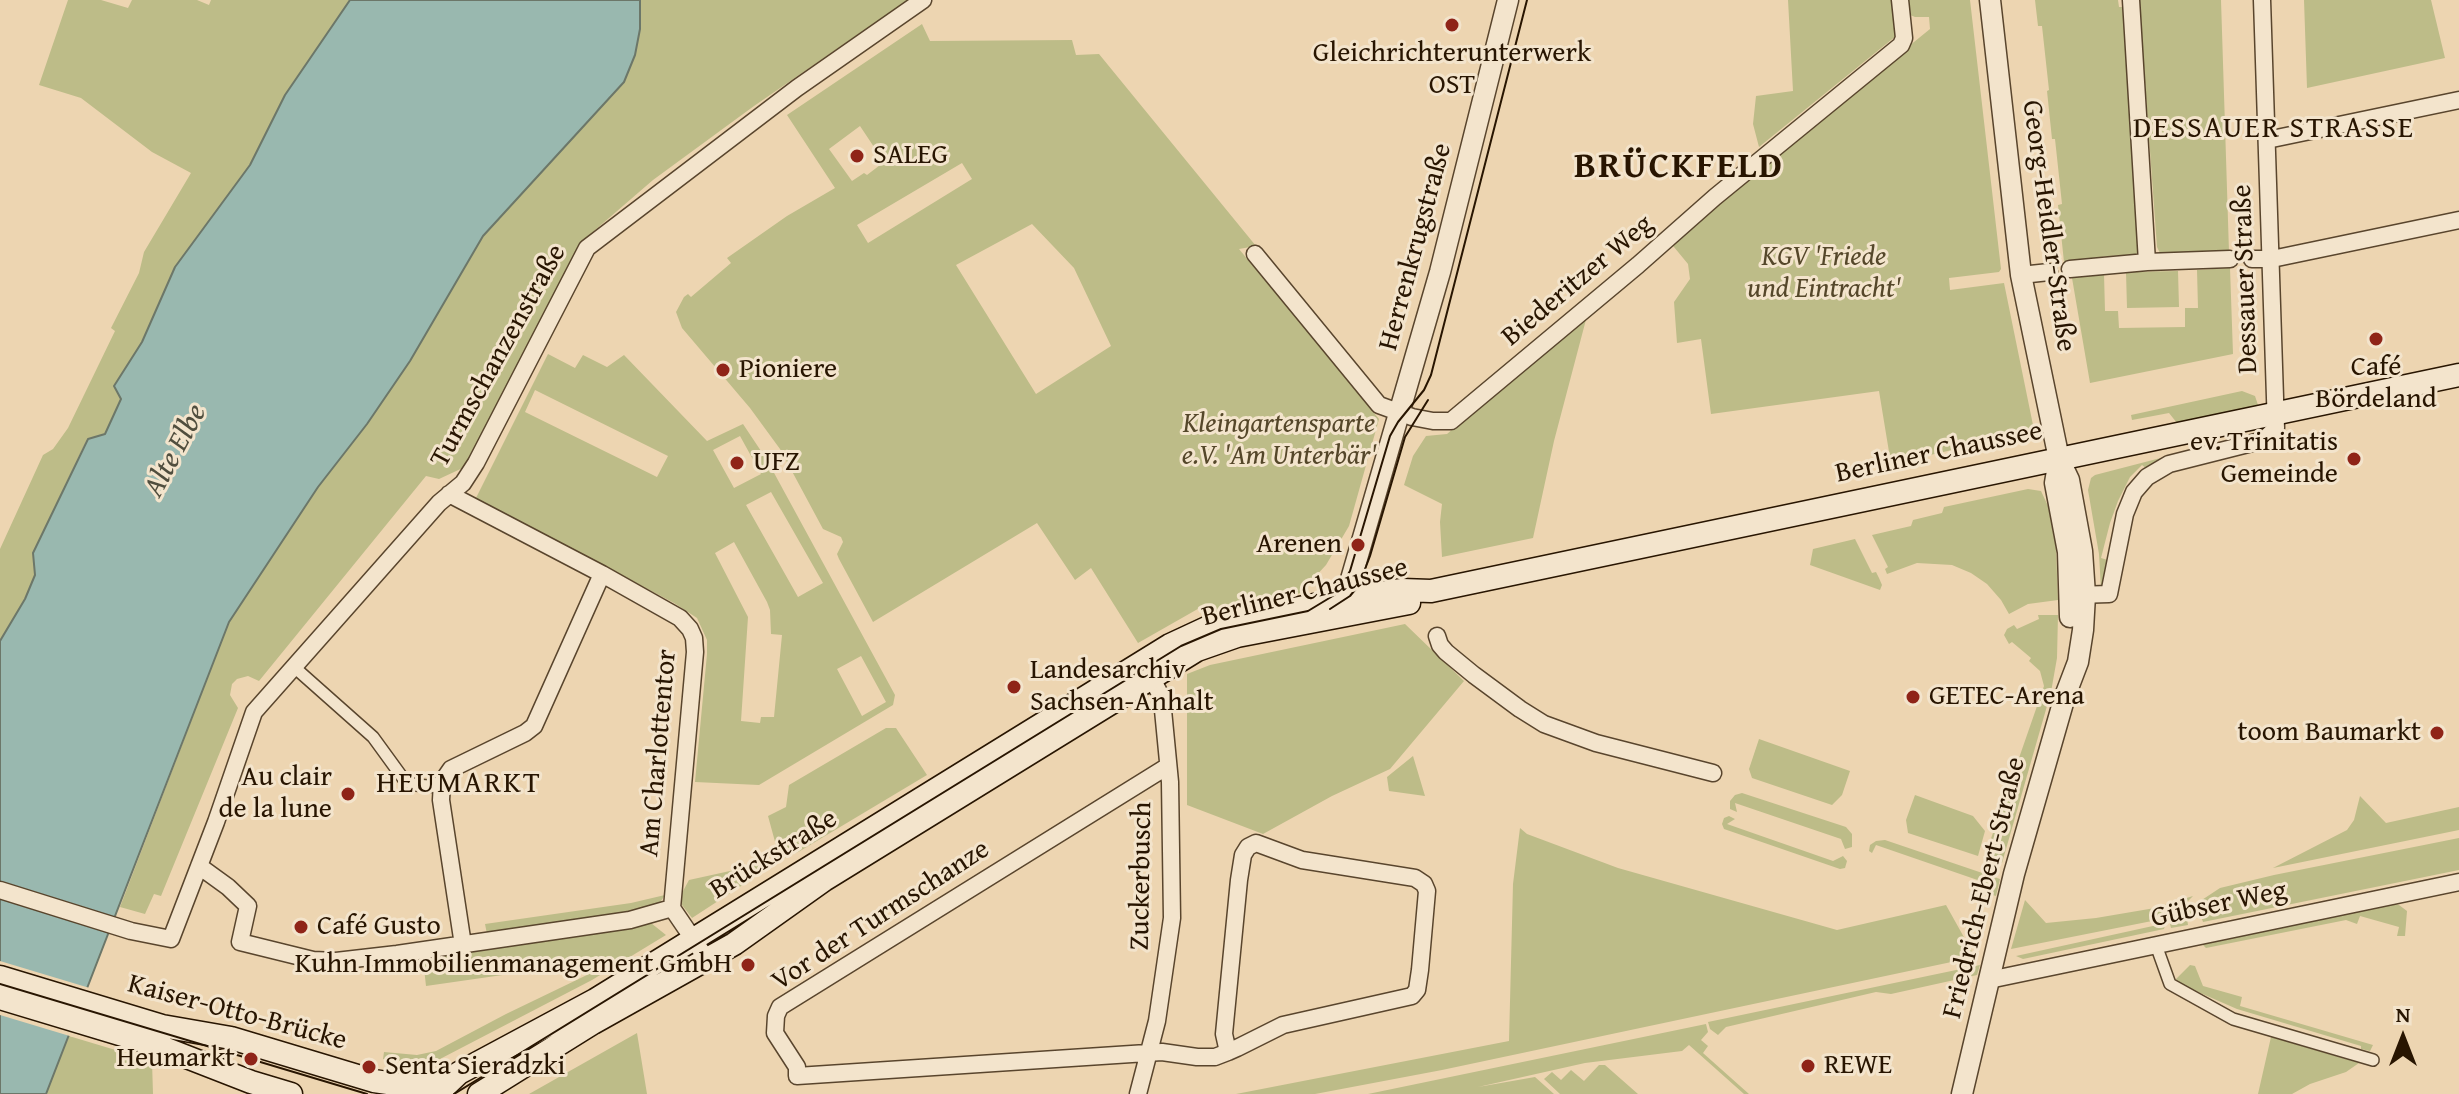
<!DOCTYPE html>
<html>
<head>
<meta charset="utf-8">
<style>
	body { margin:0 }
	#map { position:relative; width:2459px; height:1094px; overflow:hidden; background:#edd5b1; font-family:"Gentium Book Plus",serif }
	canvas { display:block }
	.north { position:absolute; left:2363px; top:998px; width:80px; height:80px; -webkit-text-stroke:6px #f3e4cc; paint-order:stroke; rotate:0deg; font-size:22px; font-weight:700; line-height:32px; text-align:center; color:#281501 }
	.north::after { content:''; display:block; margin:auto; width:28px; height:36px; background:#281501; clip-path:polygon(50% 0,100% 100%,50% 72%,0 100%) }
</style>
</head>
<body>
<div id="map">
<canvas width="2459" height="1094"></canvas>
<div class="north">N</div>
</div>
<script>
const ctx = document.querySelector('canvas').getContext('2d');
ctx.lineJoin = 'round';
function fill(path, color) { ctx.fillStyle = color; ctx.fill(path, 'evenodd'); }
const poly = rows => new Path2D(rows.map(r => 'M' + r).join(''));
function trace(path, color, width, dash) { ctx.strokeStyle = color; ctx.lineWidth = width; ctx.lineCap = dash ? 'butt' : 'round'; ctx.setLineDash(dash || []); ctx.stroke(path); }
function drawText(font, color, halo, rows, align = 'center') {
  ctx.font = font + ' "Gentium Book Plus",serif'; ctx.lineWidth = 6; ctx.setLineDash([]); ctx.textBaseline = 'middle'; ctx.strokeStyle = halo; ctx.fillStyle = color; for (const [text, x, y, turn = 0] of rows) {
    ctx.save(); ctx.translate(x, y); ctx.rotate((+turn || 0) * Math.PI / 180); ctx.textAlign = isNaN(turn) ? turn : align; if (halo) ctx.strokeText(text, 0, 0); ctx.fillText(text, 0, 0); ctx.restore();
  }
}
fill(poly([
	[68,0,101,0,128,8,132,0,197,0,209,5,211,0,350,0,285,95,250,165,175,267,142,342,114,386,121,399,105,434,87,439,33,553,35,575,25,599,0,641,0,549,43,455,53,449,68,428,115,331,111,328,139,273,144,252,191,173,152,152,81,98,39,85],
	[640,0,908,0,754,106,653,180,587,237,467,466,439,479,426,476,259,681,248,676,237,679,232,684,230,695,238,708,161,896,154,894,145,914,120,907,229,622,318,487,367,424,410,361,483,236,624,82,635,55,640,29],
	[1788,0,1892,0,1896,36,1759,147,1753,124,1756,96,1793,91],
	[1902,0,1970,0,2001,269,1999,272,1949,278,1950,290,2004,283,2033,425,2026,433,1891,464,1879,391,1711,414,1701,339,1677,343,1674,302,1690,279,1688,264,1669,241,1930,29,1929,17,1915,17,1903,12],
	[2035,0,2118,0,2119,7,2123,7,2140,246,2136,255,2108,256,2064,262,2058,205,2062,204,2055,139,2052,139,2047,91,2049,90,2042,26,2038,26],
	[2139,0,2221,0,2229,252,2160,253,2157,247],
	[2304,0,2431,0,2445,58,2307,88],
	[922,24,930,41,1072,40,1076,55,1099,54,1256,246,1239,249,1379,419,1349,526,1326,565,1300,593,1282,600,1208,616,1203,606,1138,643,1091,568,1075,580,1037,523,873,622,839,559,837,554,843,542,841,537,823,529,780,449,750,408,682,328,676,312,684,297,688,294,691,297,731,263,727,258,787,216,835,188,787,115],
	[860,126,884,162,867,175,864,173,852,181,829,149],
	[962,163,972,179,868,243,857,225],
	[1032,224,1074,268,1111,346,1036,394,956,265],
	[2230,268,2233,354,2090,383,2072,278,2104,274,2105,311,2118,311,2119,328,2185,327,2185,308,2198,308,2197,270],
	[2178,271,2179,307,2127,308,2126,272],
	[1588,312,1554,441,1533,538,1442,557,1440,522,1442,504,1404,485,1413,456,1426,436,1447,434],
	[548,354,575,368,583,355,607,367,624,355,707,441,743,424,767,460,895,695,893,705,759,785,695,782,707,654,707,640,697,618,674,603,476,498],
	[535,390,668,456,657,477,525,412],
	[740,436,761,474,734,488,713,450],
	[771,492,823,583,798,597,746,505],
	[734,542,767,602,770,610,771,634,782,635,774,717,761,717,760,723,741,721,748,617,715,553],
	[861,656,886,702,862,716,837,669],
	[2242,391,2255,396,2258,405,2177,423,2169,413,2132,420,2131,415],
	[2176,454,2151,472,2142,465,2130,477,2118,501,2110,523,2101,558,2111,561,2106,585,2101,589,2099,554,2088,490,2091,478,2095,475],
	[2028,489,2041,491,2048,506,2056,549,2058,600,2028,604,2009,614,2001,600,1987,584,1971,573,1952,565,1917,563,1887,574,1885,569,1888,567,1872,535,1911,526,1913,520,1942,513,1944,507],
	[1855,539,1872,573,1876,572,1879,578,1882,585,1880,590,1810,565,1813,549],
	[2038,615,2058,615,2057,658,2051,692,2002,863,1989,859,1986,853,2044,686,2040,671,2029,661,2031,658,2012,642,2009,644,2004,635,2007,629,2014,625,2017,629,2039,619],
	[1405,624,1464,681,1390,769,1332,796,1263,834,1187,805,1187,674,1210,665],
	[886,728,896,728,927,775,800,851,781,860,692,918,682,905,682,893,689,880,780,860,768,816,786,807,789,785],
	[1759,739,1850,771,1842,795,1832,805,1752,778,1749,769],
	[1413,756,1425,796,1389,791,1387,777],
	[1742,793,1846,827,1852,834,1852,847,1845,849,1841,839,1735,803,1737,812,1730,809,1730,801,1735,795],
	[1915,795,1973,816,1985,831,1978,856,1908,833,1906,820],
	[2360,796,2386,823,2459,807,2459,830,2273,868,2347,830,2354,820],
	[1729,816,1735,819,1727,824,1833,861,1843,856,1847,861,1845,868,1840,869,1724,829,1722,824,1724,818],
	[1520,828,1527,834,1618,868,1837,930,1946,905,1975,957,1442,1070,1315,1094,1236,1094,1509,1041,1513,884],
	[2459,838,2459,870,2203,922,2201,916,2187,919,2188,925,2171,928,2170,924,2176,917,2220,888,2274,875],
	[1885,840,2000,879,1996,896,1989,894,1992,885,1876,845,1872,853,1869,851,1870,845,1876,841],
	[665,895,657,907,650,909,487,934,485,924,631,903],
	[2193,896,2184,905,2152,921,2011,949,2025,900,2046,923,2096,918,2155,908],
	[2391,903,2399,905,2407,911,2405,936,2397,936,2399,927,2360,916,2357,924,2346,920,2206,948,2203,945,2203,943],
	[651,923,666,935,592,980,440,1059,415,1063,383,1059,384,1052,417,1055,436,1051,506,1014,589,974,614,959,426,986,423,959],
	[2162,924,2165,925,2164,929,2023,959,2016,956],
	[1980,965,1977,975,1891,994,1876,992,1726,1027,1718,1035,1710,1029,1708,1022],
	[2190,965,2195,966,2203,986,2242,997,2240,1006,2373,1045,2370,1051,2361,1049,2361,1046,2237,1009,2182,985,2179,988,2176,979],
	[1706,1024,1708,1032,1701,1040,1708,1046,1703,1053,1749,1094,1744,1094,1689,1045,1682,1051,1585,1063,1478,1087,1535,1077,1554,1094,1368,1094],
	[637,1033,647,1094,529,1094],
	[69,1036,152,1061,153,1094,46,1094],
	[2271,1037,2359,1063,2346,1072,2310,1084,2292,1094,2258,1094],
	[1599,1065,1605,1065,1638,1094,1560,1094,1544,1079,1552,1072,1561,1080,1571,1070,1584,1081]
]), '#bdbc88');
const water = poly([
	[350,0,640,0,640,29,635,55,624,82,483,236,410,361,367,424,318,487,229,622,46,1094,0,1094,0,641,25,599,35,575,33,553,88,439,105,434,121,399,114,386,142,342,175,267,250,165,285,95,350,0]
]);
fill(water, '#99b8af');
trace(water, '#6c7769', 2);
fill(poly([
	[0,961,93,989,73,1037,0,1015]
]), '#edd5b1');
const pedestrian = poly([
	[293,666,373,737,405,781,416,785,441,787],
	[2156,945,2170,984,2233,1019,2373,1060]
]);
const minor = poly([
	[2131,0,2147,262],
	[2267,140,2459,100],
	[1255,254,1379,405,1412,417,1433,421,1451,421,1638,265,1715,197,1901,45,1904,38,1900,0],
	[2252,259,2272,259,2459,220],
	[2070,269,2147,262,2230,259],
	[2021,275,2049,272],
	[449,494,602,574,680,618,690,629,694,638,695,652,672,908,706,958],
	[2076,595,2109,594,2125,514,2134,492,2147,477,2169,464,2264,440,2276,428,2262,0],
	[1437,636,1440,645,1446,652,1474,675,1520,709,1544,724,1596,743,1713,773],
	[1168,766,780,1007,776,1016,775,1033,797,1067,797,1076,1162,1052,1197,1057,1215,1057,1228,1052,1237,1048,1283,1025,1412,996,1417,990,1420,970,1427,891,1424,884,1415,878,1302,860,1256,843,1248,847,1243,855,1239,880,1224,1034,1228,1052],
	[199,866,228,887,248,906,240,942,313,960,336,961,397,954,630,920,672,908],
	[0,890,131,931,171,939,216,822,254,712,439,503,463,483,476,463,587,248,797,88,923,0],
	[463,945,441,800,442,782,451,769,525,733,534,726,602,574],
	[1989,980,2459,882],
	[1138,1094,1157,1021,1172,918,1170,782,1163,710,1160,694,1148,671]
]);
const tertiary = poly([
	[2059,459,2055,483,2068,552,2070,617],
	[1345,614,1347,593,1440,272,1508,0],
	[1962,1094,2014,874,2065,696,2078,662,2083,630,2085,595,2082,551,2069,480,2059,459,2021,275,1990,0]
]);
const secondary = poly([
	[0,977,162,1026,231,1038,374,1081,414,1087,426,1086,450,1077],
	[0,998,156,1045,251,1082,291,1094],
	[437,1094,459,1073,595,1000,1170,645,1213,625,1360,596,1402,590,1431,591,2459,375],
	[479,1094,593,1023,734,944,824,880,1197,650,1237,636,1409,603]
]);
trace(pedestrian, '#59452d', 14);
trace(minor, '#59452d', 19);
trace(tertiary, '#59452d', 23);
trace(secondary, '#281501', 25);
trace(pedestrian, '#f3e4cc', 11);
trace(minor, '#f3e4cc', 16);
trace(tertiary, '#f3e4cc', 20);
trace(secondary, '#f3e4cc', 22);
trace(poly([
	[1330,609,1350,596,1359,585,1370,556,1405,437,1428,400],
	[0,984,367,1094],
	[454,1094,1181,646,1221,629,1308,611,1336,594,1350,571,1390,436,1398,422,1424,390,1431,375,1527,0]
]), '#281501', 2);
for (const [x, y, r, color] of [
	[1452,25,8,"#8f2418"],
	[857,156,8,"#8f2418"],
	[2376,339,8,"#8f2418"],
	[723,370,8,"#8f2418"],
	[2354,459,8,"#8f2418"],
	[737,463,8,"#8f2418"],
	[1358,545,8,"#8f2418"],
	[1014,687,8,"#8f2418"],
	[1913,697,8,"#8f2418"],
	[2437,733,8,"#8f2418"],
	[348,794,8,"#8f2418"],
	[301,927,8,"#8f2418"],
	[748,965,8,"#8f2418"],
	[251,1059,8,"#8f2418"],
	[1808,1066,8,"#8f2418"],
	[369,1067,8,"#8f2418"]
]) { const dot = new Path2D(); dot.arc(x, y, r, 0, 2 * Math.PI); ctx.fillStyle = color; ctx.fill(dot); trace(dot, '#f3e4cc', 3); }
drawText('28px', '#281501', '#f3e4cc', [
	["Gleichrichterunterwerk",1452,54,"center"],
	["OST",1452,86,"center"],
	["SALEG",873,156],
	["Café",2376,368,"center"],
	["Bördeland",2376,400,"center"],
	["Pioniere",739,370],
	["ev. Trinitatis",2338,443,"right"],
	["Gemeinde",2338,475,"right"],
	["UFZ",753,463],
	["Arenen",1342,545,"right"],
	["Landesarchiv",1030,671],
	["Sachsen-Anhalt",1030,703],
	["GETEC-Arena",1929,697],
	["toom Baumarkt",2421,733,"right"],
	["Au clair",332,778,"right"],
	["de la lune",332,810,"right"],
	["Café Gusto",317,927],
	["Kuhn Immobilienmanagement GmbH",732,965,"right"],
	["Heumarkt",235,1059,"right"],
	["REWE",1824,1066],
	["Senta Sieradzki",385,1067]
], 'left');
drawText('28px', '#281501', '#f3e4cc', [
	["Georg-Heidler-Straße",2048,226,82],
	["Herrenkrugstraße",1416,247,-75],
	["Dessauer Straße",2246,279,-92],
	["Biederitzer Weg",1578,281,-40],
	["Turmschanzenstraße",499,356,-61],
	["Berliner Chaussee",1939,453,-12],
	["Berliner Chaussee",1305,593,-14],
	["Am Charlottentor",659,753,-85],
	["Brückstraße",774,855,-32],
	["Zuckerbusch",1142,876,-89],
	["Friedrich-Ebert-Straße",1985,888,-76],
	["Gübser Weg",2219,905,-12],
	["Vor der Turmschanze",881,916,-33],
	["Kaiser-Otto-Brücke",237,1013,15]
]);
drawText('italic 28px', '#55472a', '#f3e4cc', [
	["KGV 'Friede",1824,258],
	["und Eintracht'",1824,290],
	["Kleingartensparte",1279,425],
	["e.V. 'Am Unterbär'",1279,457]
]);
ctx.letterSpacing = '2px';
drawText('30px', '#281501', '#f3e4cc', [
	["DESSAUER STRASSE",2274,129],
	["HEUMARKT",459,784]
]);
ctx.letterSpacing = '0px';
drawText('italic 30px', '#504e3e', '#f3e4cc', [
	["Alte Elbe",176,451,-62]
]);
ctx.letterSpacing = '2px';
drawText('bold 36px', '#281501', '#f3e4cc', [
	["BRÜCKFELD",1679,168]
]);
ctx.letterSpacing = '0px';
</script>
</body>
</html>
